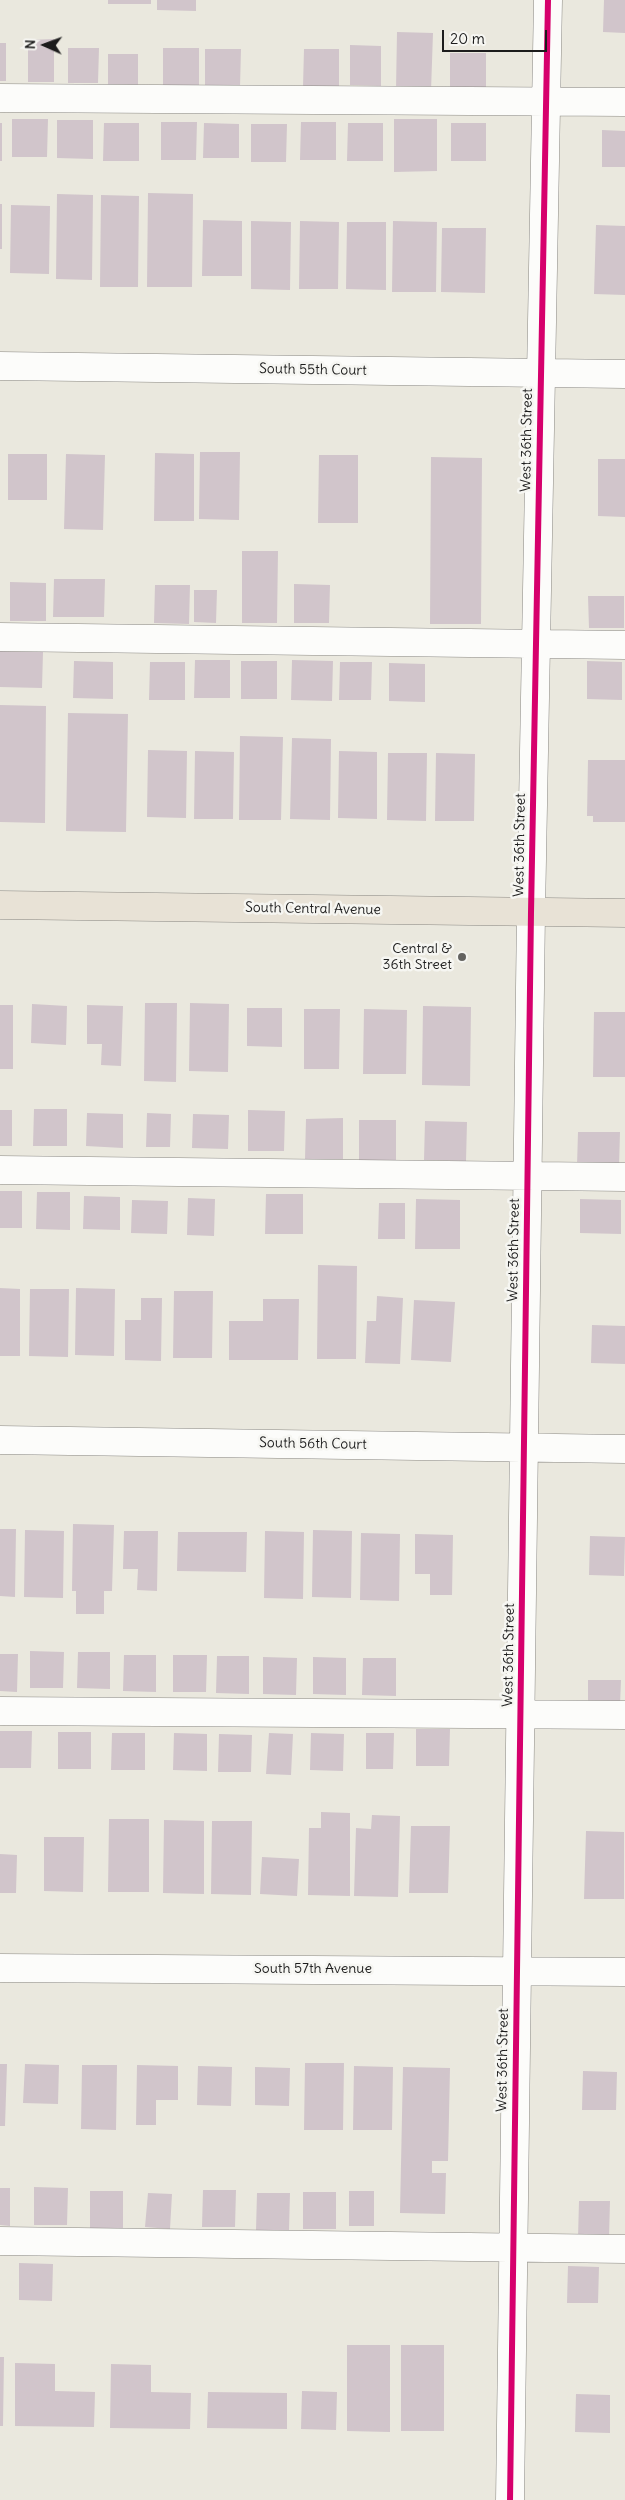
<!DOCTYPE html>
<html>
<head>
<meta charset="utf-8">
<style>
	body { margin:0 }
	#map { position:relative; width:625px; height:2500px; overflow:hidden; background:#eae8de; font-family:Delius,sans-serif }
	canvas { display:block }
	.north { position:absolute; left:20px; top:20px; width:50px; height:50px; -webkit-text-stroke:4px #f6f6f2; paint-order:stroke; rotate:272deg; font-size:14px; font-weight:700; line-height:20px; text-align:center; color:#1c1c1c }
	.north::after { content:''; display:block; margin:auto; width:18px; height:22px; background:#1c1c1c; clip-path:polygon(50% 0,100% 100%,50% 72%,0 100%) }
	.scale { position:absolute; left:442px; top:30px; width:105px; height:22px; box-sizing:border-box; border:2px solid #1c1c1c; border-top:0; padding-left:6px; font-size:15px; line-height:18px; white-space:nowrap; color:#1c1c1c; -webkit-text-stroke:4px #f6f6f2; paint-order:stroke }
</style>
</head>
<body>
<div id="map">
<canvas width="625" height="2500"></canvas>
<div class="north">N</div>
<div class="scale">20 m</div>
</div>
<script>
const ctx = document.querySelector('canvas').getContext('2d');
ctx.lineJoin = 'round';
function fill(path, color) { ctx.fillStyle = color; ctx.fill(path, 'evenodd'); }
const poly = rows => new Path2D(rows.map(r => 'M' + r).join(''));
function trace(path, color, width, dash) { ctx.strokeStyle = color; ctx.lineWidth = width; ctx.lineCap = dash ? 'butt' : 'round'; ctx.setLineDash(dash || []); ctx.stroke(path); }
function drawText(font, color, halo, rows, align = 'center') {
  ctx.font = font + ' Delius,sans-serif'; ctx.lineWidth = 5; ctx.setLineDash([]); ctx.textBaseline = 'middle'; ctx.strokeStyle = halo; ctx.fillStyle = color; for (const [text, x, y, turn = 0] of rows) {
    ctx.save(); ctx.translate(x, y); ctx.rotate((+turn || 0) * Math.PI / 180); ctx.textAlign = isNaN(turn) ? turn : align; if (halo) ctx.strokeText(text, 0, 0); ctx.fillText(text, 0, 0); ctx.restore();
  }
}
fill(poly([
	[108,0,151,0,151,4,108,4],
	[157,0,196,0,196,11,157,10],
	[604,0,625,0,625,33,603,32],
	[397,32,433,33,431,91,396,90],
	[54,39,54,82,28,82,28,40],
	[0,43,6,43,6,81,0,81],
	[350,45,381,46,381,86,350,85],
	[68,48,99,48,98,83,68,83],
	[163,48,199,48,199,86,163,86],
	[205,49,241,49,240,87,205,87],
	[304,49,339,49,339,87,303,87],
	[450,53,486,53,486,91,450,91],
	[108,54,138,54,138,88,108,89],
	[12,119,48,119,47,157,12,157],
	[394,119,437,119,437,171,394,172],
	[57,120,93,120,93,159,57,158],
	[161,122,197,122,196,160,161,160],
	[301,122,336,122,336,160,300,160],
	[0,123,2,123,2,161,0,161],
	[104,123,139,123,139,161,103,161],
	[204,123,239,124,239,158,203,158],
	[348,123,383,123,383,161,347,161],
	[451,123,486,123,486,161,451,161],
	[251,124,287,124,286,162,251,162],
	[602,130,625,131,625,167,602,167],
	[148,193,193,194,192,287,147,287],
	[57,194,93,195,92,280,56,279],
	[101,195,139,196,138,287,100,287],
	[0,204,2,204,2,249,0,249],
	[11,205,50,206,49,274,10,273],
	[203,220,242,221,242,276,202,276],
	[251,221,291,222,290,290,251,289],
	[300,221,339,222,338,289,299,289],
	[393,221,437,222,436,292,392,292],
	[347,222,386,222,386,290,346,289],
	[596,225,625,226,625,295,594,294],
	[442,228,486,228,485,293,441,292],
	[200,452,240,452,239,520,199,519],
	[155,453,194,454,194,521,154,521],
	[8,454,47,454,47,500,8,500],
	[66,454,105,455,103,530,64,529],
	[319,455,358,455,358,523,318,523],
	[431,457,482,458,481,624,430,624],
	[598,459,625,459,625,517,598,516],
	[242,551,278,551,277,623,242,623],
	[54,579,105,579,104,617,53,617],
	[10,582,46,583,46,621,10,621],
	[294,584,330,585,329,623,294,623],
	[155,585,190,585,189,624,154,623],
	[194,590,217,590,216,623,194,622],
	[588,596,624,596,624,628,589,628],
	[0,651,43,652,42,688,0,687],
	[195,660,230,660,230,698,194,698],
	[292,660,333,661,332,701,291,700],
	[74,661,113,662,113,699,73,698],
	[241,661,277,661,277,699,241,699],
	[587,661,622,662,622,700,587,699],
	[150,662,185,662,185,700,149,700],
	[340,662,372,662,371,700,339,700],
	[389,663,425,664,425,702,389,701],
	[0,705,46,706,45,823,0,822],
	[68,713,128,714,126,832,66,831],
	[240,736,283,737,281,820,239,820],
	[292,738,331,739,330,820,290,819],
	[148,750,187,751,186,818,147,817],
	[195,751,234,752,233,819,194,819],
	[339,751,377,752,377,819,338,818],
	[388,753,427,753,426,821,387,820],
	[436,753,475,754,474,821,435,821],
	[588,760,625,760,625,822,593,822,593,816,587,816],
	[145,1003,177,1003,176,1082,144,1081],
	[190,1003,229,1004,228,1072,189,1071],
	[32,1004,67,1006,66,1045,31,1043],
	[0,1005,13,1005,13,1069,0,1069],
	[87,1005,123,1006,121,1066,101,1065,102,1044,87,1044],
	[423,1006,471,1007,470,1086,422,1085],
	[247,1008,282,1008,282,1047,247,1046],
	[304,1009,340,1009,339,1069,304,1069],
	[364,1009,407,1010,406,1074,363,1074],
	[594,1012,625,1012,625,1077,593,1077],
	[34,1109,67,1109,67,1146,33,1146],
	[0,1110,12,1110,12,1146,0,1146],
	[248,1110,285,1111,284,1151,248,1151],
	[87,1113,123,1114,123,1148,86,1146],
	[147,1113,171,1114,170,1147,146,1147],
	[193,1114,229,1115,228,1149,192,1148],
	[343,1118,343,1159,305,1159,306,1119],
	[359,1120,396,1120,396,1161,359,1160],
	[425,1121,467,1122,466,1161,424,1160],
	[578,1132,620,1132,619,1167,577,1166],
	[0,1191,22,1191,22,1228,0,1228],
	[37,1192,70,1192,70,1230,36,1229],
	[266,1194,303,1194,303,1234,265,1234],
	[84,1196,120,1197,120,1230,83,1229],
	[188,1198,215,1199,214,1236,187,1235],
	[416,1199,460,1200,460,1249,415,1249],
	[580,1199,621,1200,621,1234,580,1233],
	[132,1200,168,1201,167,1234,131,1233],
	[379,1203,405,1203,405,1239,378,1239],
	[318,1265,357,1266,356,1359,317,1359],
	[0,1288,20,1289,20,1356,0,1356],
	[76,1288,115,1289,114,1356,75,1355],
	[30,1289,69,1289,68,1357,29,1356],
	[174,1291,213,1291,212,1358,173,1358],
	[377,1296,403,1298,400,1364,365,1363,367,1321,376,1321],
	[141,1298,162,1298,161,1361,125,1360,125,1320,141,1320],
	[263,1299,299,1299,298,1360,229,1360,229,1321,263,1321],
	[414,1300,455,1302,451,1362,411,1360],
	[592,1325,625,1326,625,1364,591,1363],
	[73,1524,114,1525,112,1591,104,1591,104,1614,76,1614,76,1591,72,1591],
	[0,1529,16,1529,15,1597,0,1596],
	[25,1530,64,1531,63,1598,24,1597],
	[313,1530,352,1531,351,1598,312,1597],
	[124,1531,158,1531,157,1591,137,1590,138,1569,123,1569],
	[265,1531,304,1532,303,1599,264,1598],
	[178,1532,247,1532,246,1572,177,1571],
	[361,1533,400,1534,399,1601,360,1600],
	[415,1534,453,1535,452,1595,430,1595,430,1574,415,1574],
	[590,1536,625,1537,624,1576,589,1575],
	[30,1651,64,1652,63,1688,30,1688],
	[78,1652,110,1652,110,1689,77,1688],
	[0,1654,18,1654,17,1692,0,1691],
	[124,1655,156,1655,156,1692,123,1691],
	[173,1655,207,1655,206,1692,173,1692],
	[217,1656,249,1656,249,1694,216,1693],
	[263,1657,297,1658,296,1695,263,1694],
	[313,1657,346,1658,346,1695,313,1694],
	[363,1658,396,1658,396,1696,362,1695],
	[588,1680,621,1680,620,1705,588,1705],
	[416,1729,450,1729,449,1766,416,1766],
	[0,1731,32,1731,31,1768,0,1768],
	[58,1732,91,1732,91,1769,58,1769],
	[112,1733,145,1733,145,1770,111,1770],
	[174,1733,207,1734,207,1771,173,1770],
	[269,1733,293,1734,291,1775,266,1774],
	[311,1733,344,1734,343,1771,310,1770],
	[366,1733,394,1733,393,1769,366,1769],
	[219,1734,252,1735,251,1772,218,1772],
	[321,1812,350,1813,350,1896,308,1895,309,1828,321,1828],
	[372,1815,400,1816,398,1897,354,1896,356,1828,371,1829],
	[109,1819,149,1819,149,1892,108,1892],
	[164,1820,204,1821,204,1894,163,1893],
	[212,1821,252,1821,251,1895,211,1894],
	[411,1826,450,1826,448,1893,409,1893],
	[586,1831,624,1832,624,1899,584,1899],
	[44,1837,84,1837,83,1892,44,1891],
	[0,1854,17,1855,16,1893,0,1893],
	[262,1857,299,1859,297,1896,260,1894],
	[305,2063,344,2063,343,2130,304,2130],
	[0,2064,7,2064,5,2126,0,2126],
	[25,2064,59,2065,58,2104,23,2103],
	[82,2065,117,2065,116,2130,81,2129],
	[137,2065,178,2066,178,2100,156,2100,156,2125,136,2125],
	[198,2066,232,2067,231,2106,197,2105],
	[354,2066,393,2067,392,2130,353,2130],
	[255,2067,290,2068,289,2106,255,2105],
	[403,2067,450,2068,448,2161,432,2161,432,2173,446,2173,445,2214,400,2213],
	[583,2071,617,2072,616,2110,582,2110],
	[34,2187,68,2188,67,2225,34,2225],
	[0,2188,10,2188,10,2226,0,2225],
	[203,2190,236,2190,235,2227,202,2227],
	[90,2191,123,2191,123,2229,90,2228],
	[349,2191,374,2191,374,2226,349,2226],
	[303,2192,336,2192,336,2229,303,2229],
	[148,2193,172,2194,170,2229,145,2227],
	[257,2193,290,2193,289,2230,256,2230],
	[579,2201,610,2201,609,2238,578,2238],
	[19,2263,53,2264,52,2301,19,2300],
	[568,2266,599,2267,598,2303,567,2303],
	[347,2345,390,2345,390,2432,347,2431],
	[401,2345,444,2345,444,2431,401,2431],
	[0,2357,4,2357,3,2426,0,2426],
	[15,2363,55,2364,55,2391,95,2392,94,2427,15,2426],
	[111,2364,151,2365,151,2392,191,2393,190,2429,110,2428],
	[302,2391,337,2392,336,2430,301,2429],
	[208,2392,287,2393,287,2429,207,2428],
	[576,2394,610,2395,610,2433,575,2432]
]), '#d1c5cb');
const minor = poly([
	[0,98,625,102],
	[0,366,625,374],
	[0,637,625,645],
	[0,1170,625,1177],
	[0,1440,625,1449],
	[0,1711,625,1715],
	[0,1968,625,1972],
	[0,2241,625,2249],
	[510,2500,531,912,548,0]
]);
const major = poly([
	[0,905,625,913]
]);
trace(minor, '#8a8883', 29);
trace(major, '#8a8883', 29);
trace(minor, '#fcfcfa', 28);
trace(major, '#e8e2d6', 28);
trace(poly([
	[510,2500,531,912,548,0]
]), '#d6006c', 6);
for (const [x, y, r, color] of [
	[462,957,5,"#646360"]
]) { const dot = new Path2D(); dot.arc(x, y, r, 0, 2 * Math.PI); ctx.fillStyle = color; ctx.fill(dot); trace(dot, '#f6f6f2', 2); }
drawText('14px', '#1c1c1c', '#f6f6f2', [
	["South 55th Court",313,370,1],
	["West 36th Street",527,440,-89],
	["West 36th Street",520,845,-89],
	["South Central Avenue",313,909,1],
	["West 36th Street",514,1250,-89],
	["South 56th Court",313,1444,1],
	["West 36th Street",509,1655,-89],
	["South 57th Avenue",313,1969],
	["West 36th Street",503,2060,-89]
]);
drawText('14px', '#1c1c1c', '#f6f6f2', [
	["Central &",452,949],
	["36th Street",452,965]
], 'right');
</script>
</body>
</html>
